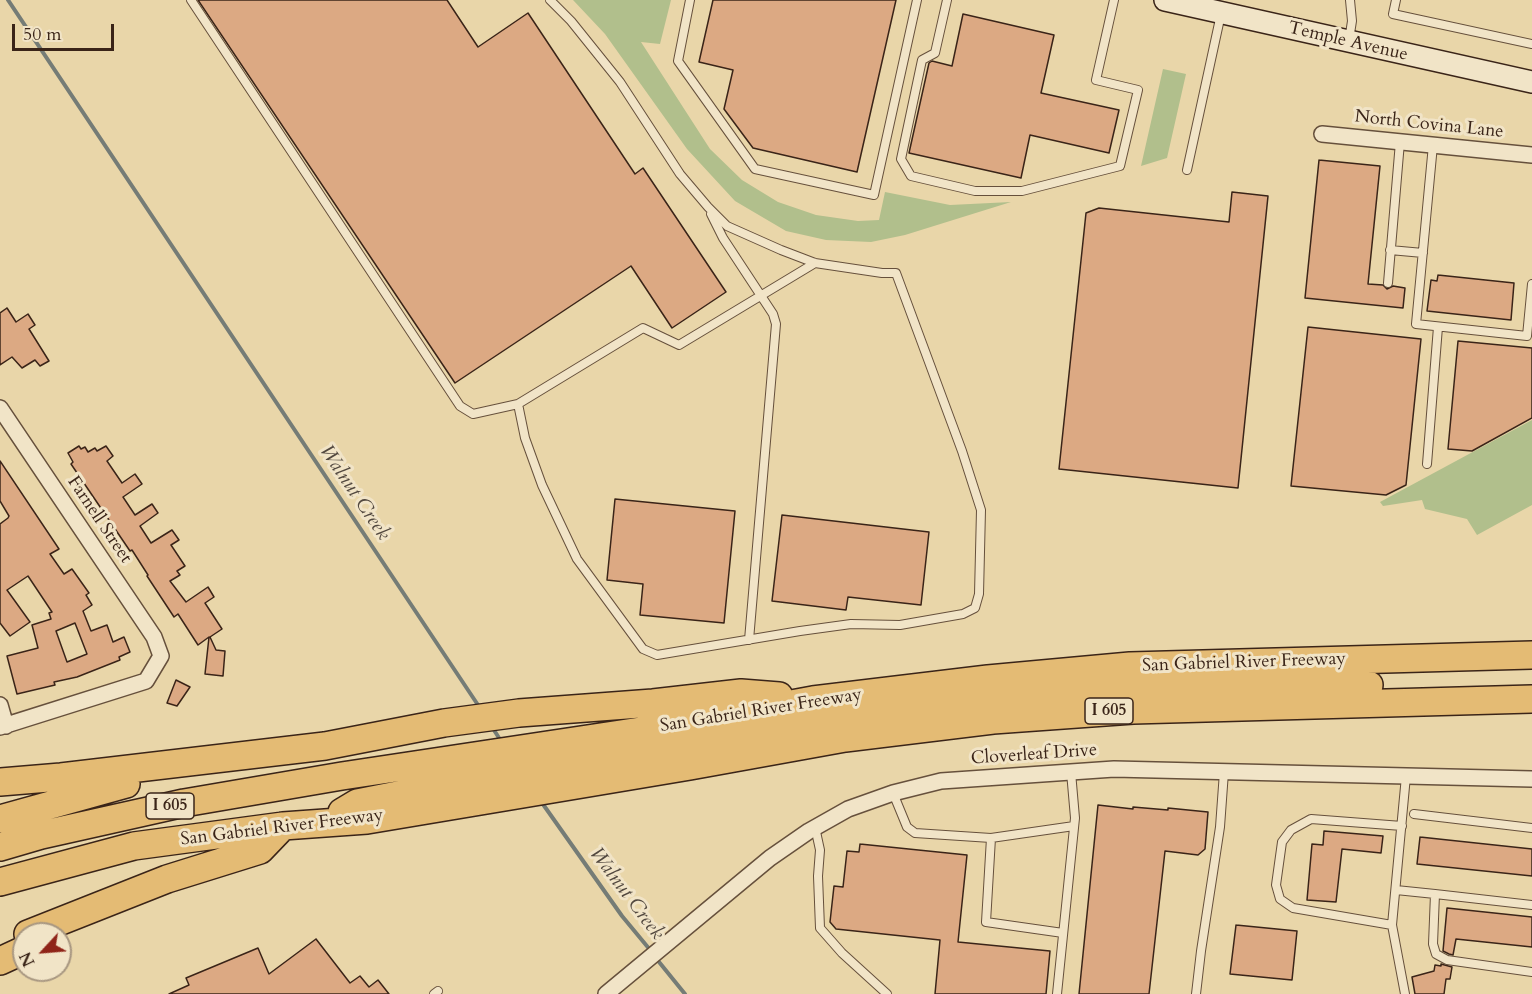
<!DOCTYPE html>
<html>
<head>
<meta charset="utf-8">
<style>
	body { margin:0 }
	#map { position:relative; width:1532px; height:994px; overflow:hidden; background:#e9d6a9; font-family:Cardo,serif }
	canvas { display:block }
	.north { position:absolute; left:12px; top:922px; width:60px; height:60px; box-sizing:border-box; background:#f1e4c7; border:2px solid #a89781; border-radius:50%; rotate:244deg; font-size:16px; font-weight:700; line-height:24px; text-align:center; color:#3a2418 }
	.north::after { content:''; display:block; margin:auto; width:21px; height:27px; background:#8f2418; clip-path:polygon(50% 0,100% 100%,50% 72%,0 100%) }
	.scale { position:absolute; left:12px; top:24px; width:102px; height:27px; box-sizing:border-box; border:3px solid #3a2418; border-top:0; padding-left:8px; font-size:18px; line-height:21px; white-space:nowrap; color:#3a2418; -webkit-text-stroke:4px #f1e4c7; paint-order:stroke }
</style>
</head>
<body>
<div id="map">
<canvas width="1532" height="994"></canvas>
<div class="north">N</div>
<div class="scale">50 m</div>
</div>
<script>
const ctx = document.querySelector('canvas').getContext('2d');
ctx.lineJoin = 'round';
function fill(path, color) { ctx.fillStyle = color; ctx.fill(path, 'evenodd'); }
const poly = rows => new Path2D(rows.map(r => 'M' + r).join(''));
function trace(path, color, width, dash) { ctx.strokeStyle = color; ctx.lineWidth = width; ctx.lineCap = dash ? 'butt' : 'round'; ctx.setLineDash(dash || []); ctx.stroke(path); }
function drawText(font, color, halo, rows, align = 'center') {
  ctx.font = font + ' Cardo,serif'; ctx.lineWidth = 6; ctx.setLineDash([]); ctx.textBaseline = 'middle'; ctx.strokeStyle = halo; ctx.fillStyle = color; for (const [text, x, y, turn = 0] of rows) {
    ctx.save(); ctx.translate(x, y); ctx.rotate((+turn || 0) * Math.PI / 180); ctx.textAlign = isNaN(turn) ? turn : align; if (halo) ctx.strokeText(text, 0, 0); ctx.fillText(text, 0, 0); ctx.restore();
  }
}
fill(poly([
	[573,0,671,0,660,44,641,42,710,149,742,180,778,202,816,215,858,221,879,220,885,192,950,205,1011,202,905,235,871,242,826,240,786,231,735,201,687,149,605,34],
	[1163,69,1186,74,1167,158,1141,166],
	[1532,420,1532,505,1477,535,1467,519,1425,509,1422,500,1383,506,1380,502]
]), '#b1bf8c');
trace(poly([
	[8,0,480,708],
	[492,727,501,741],
	[540,800,622,916,651,951],
	[655,957,685,994]
]), '#757c76', 4);
const building = poly([
	[198,0,447,0,478,47,528,13,635,174,643,168,726,292,672,328,631,266,455,383,198,0],
	[713,0,896,0,857,172,753,148,724,109,733,70,699,62,713,0],
	[963,14,1054,35,1041,93,1119,110,1109,153,1030,135,1021,178,909,153,929,63,932,61,952,66,963,14],
	[1319,160,1380,166,1368,284,1383,285,1387,289,1393,286,1405,288,1403,308,1305,298,1319,160],
	[1232,192,1268,196,1238,488,1059,469,1086,213,1099,208,1229,222,1232,192],
	[1438,275,1514,283,1511,320,1427,311,1431,280,1437,281,1438,275],
	[7,308,16,322,28,314,35,325,29,329,49,361,40,366,35,360,22,368,12,357,0,365,0,313,7,308],
	[1308,327,1421,339,1406,485,1386,495,1291,486,1308,327],
	[1458,341,1532,348,1532,418,1472,451,1448,449,1458,341],
	[79,446,81,449,85,447,88,452,95,448,97,451,106,446,113,456,107,461,122,483,135,474,142,484,123,497,135,515,152,504,158,513,140,526,151,543,172,530,179,540,171,545,185,566,177,571,180,575,170,581,186,602,208,587,214,597,205,603,222,629,210,637,216,650,225,651,223,676,205,674,209,637,198,645,178,614,174,617,147,576,148,575,132,550,130,551,71,464,73,462,68,453,79,446],
	[0,461,59,549,50,554,64,574,72,569,89,593,86,595,92,605,83,611,91,631,107,625,113,642,124,637,130,652,119,657,120,660,77,677,54,682,55,685,17,694,7,656,38,648,32,625,51,619,49,613,52,612,28,576,7,590,30,622,10,636,0,623,0,524,8,518,9,516,0,501,0,461],
	[75,623,87,654,67,662,56,631,75,623],
	[615,499,735,511,724,623,640,615,643,584,607,580,615,499],
	[782,515,929,532,921,605,848,597,846,610,772,601,782,515],
	[176,680,190,687,177,706,167,703,176,680],
	[1098,805,1133,809,1133,807,1168,810,1168,808,1208,812,1205,849,1198,855,1165,851,1149,994,1079,994,1098,805],
	[1324,831,1383,836,1381,853,1342,849,1336,902,1307,900,1312,844,1323,845,1324,831],
	[1420,837,1532,849,1532,876,1417,864,1420,837],
	[860,844,967,855,958,942,1050,951,1046,994,935,994,940,940,836,929,830,922,834,886,843,887,847,851,859,852,860,844],
	[1447,908,1532,917,1532,947,1456,939,1453,955,1449,954,1443,951,1447,908],
	[1236,925,1297,931,1292,980,1230,974,1236,925],
	[316,939,350,983,360,976,369,987,378,980,389,994,169,994,189,985,186,978,258,948,269,974,316,939],
	[1441,964,1452,967,1450,979,1446,979,1444,994,1415,994,1412,977,1434,971,1435,965,1441,966,1441,964]
]);
fill(building, '#dca983');
trace(building, '#3a2418', 1.5);
const lane = poly([
	[191,0,460,406,473,414,518,404,643,328,679,345,815,263],
	[690,0,678,61,755,169,874,195,917,0],
	[947,0,935,53,922,60,901,159,911,176,975,191,1022,191,1120,166,1138,90,1096,80,1114,0],
	[1396,0,1393,14,1532,44],
	[1349,40,1352,21,1350,0],
	[1433,145,1416,324,1527,336,1532,284],
	[1187,170,1221,14],
	[711,214,723,238,773,314,776,324,749,640],
	[1390,250,1423,253],
	[1388,283,1400,142],
	[518,404,525,438,542,485,577,559,643,649,657,655,800,631,851,624,900,625,963,614,975,608,979,594,981,510,962,451,896,273,882,273,815,263,781,250,727,226,708,207,680,174,620,82,571,21,550,0],
	[1427,464,1438,327],
	[893,793,907,827,915,833,991,838,1074,826],
	[1414,814,1532,828],
	[815,827,820,850,818,876,820,928,842,953,887,994],
	[991,838,986,922,1063,933],
	[1396,890,1435,894,1433,944,1436,954,1447,960,1532,972],
	[1435,894,1532,905],
	[1392,925,1293,908,1280,899,1276,885,1282,842,1291,830,1311,819,1402,826],
	[434,994,438,991],
	[1057,994,1075,818,1071,772],
	[1196,994,1201,951,1220,827,1224,772],
	[1405,994,1392,925,1406,776]
]);
const street = poly([
	[1322,134,1532,155],
	[0,408,154,637,161,656,146,681,0,727],
	[0,705,6,726],
	[606,994,770,858,809,831,848,809,893,793,941,781,1114,769,1532,779]
]);
const secondary = poly([
	[1165,0,1532,82]
]);
const highway = poly([
	[0,782,61,777,325,746,444,723,519,713,653,703,741,693,779,696],
	[342,812,357,803,515,772,679,748,802,725,931,708,1053,696,1201,687,1369,685],
	[0,819,126,784],
	[0,847,41,835,184,803,342,776,667,727,813,700,988,679,1130,666,1532,655],
	[0,882,134,846,283,826,367,820,690,766,845,738,993,720,1133,710,1532,699],
	[28,934,167,879,260,850,283,826],
	[0,961,24,950]
]);
trace(lane, '#66503c', 10);
trace(street, '#66503c', 18);
trace(secondary, '#3a2418', 24);
trace(highway, '#3a2418', 30);
trace(lane, '#f1e4c7', 8);
trace(street, '#f1e4c7', 15);
trace(secondary, '#f1e4c7', 21);
trace(highway, '#e4bb74', 27);
for (const [x, y, w] of [
	[1109,711,48],
	[170,806,48]
]) { const box = new Path2D(); box.roundRect(x - w / 2, y - 13, w, 26, 4.5); ctx.fillStyle = '#f1e4c7'; ctx.fill(box); trace(box, '#3a2418', 1.5); }
drawText('bold 16px', '#3a2418', null, [
	["I 605",1109,711],
	["I 605",170,806]
]);
drawText('18px', '#3a2418', '#f1e4c7', [
	["Temple Avenue",1348,42,13],
	["North Covina Lane",1429,125,6],
	["Farnell Street",99,520,56],
	["San Gabriel River Freeway",1244,663,-2],
	["San Gabriel River Freeway",761,711,-9],
	["Cloverleaf Drive",1034,755,-4],
	["San Gabriel River Freeway",282,828,-7]
]);
drawText('italic 20px', '#52483f', '#f1e4c7', [
	["Walnut Creek",354,493,56],
	["Walnut Creek",626,894,53]
]);
</script>
</body>
</html>
